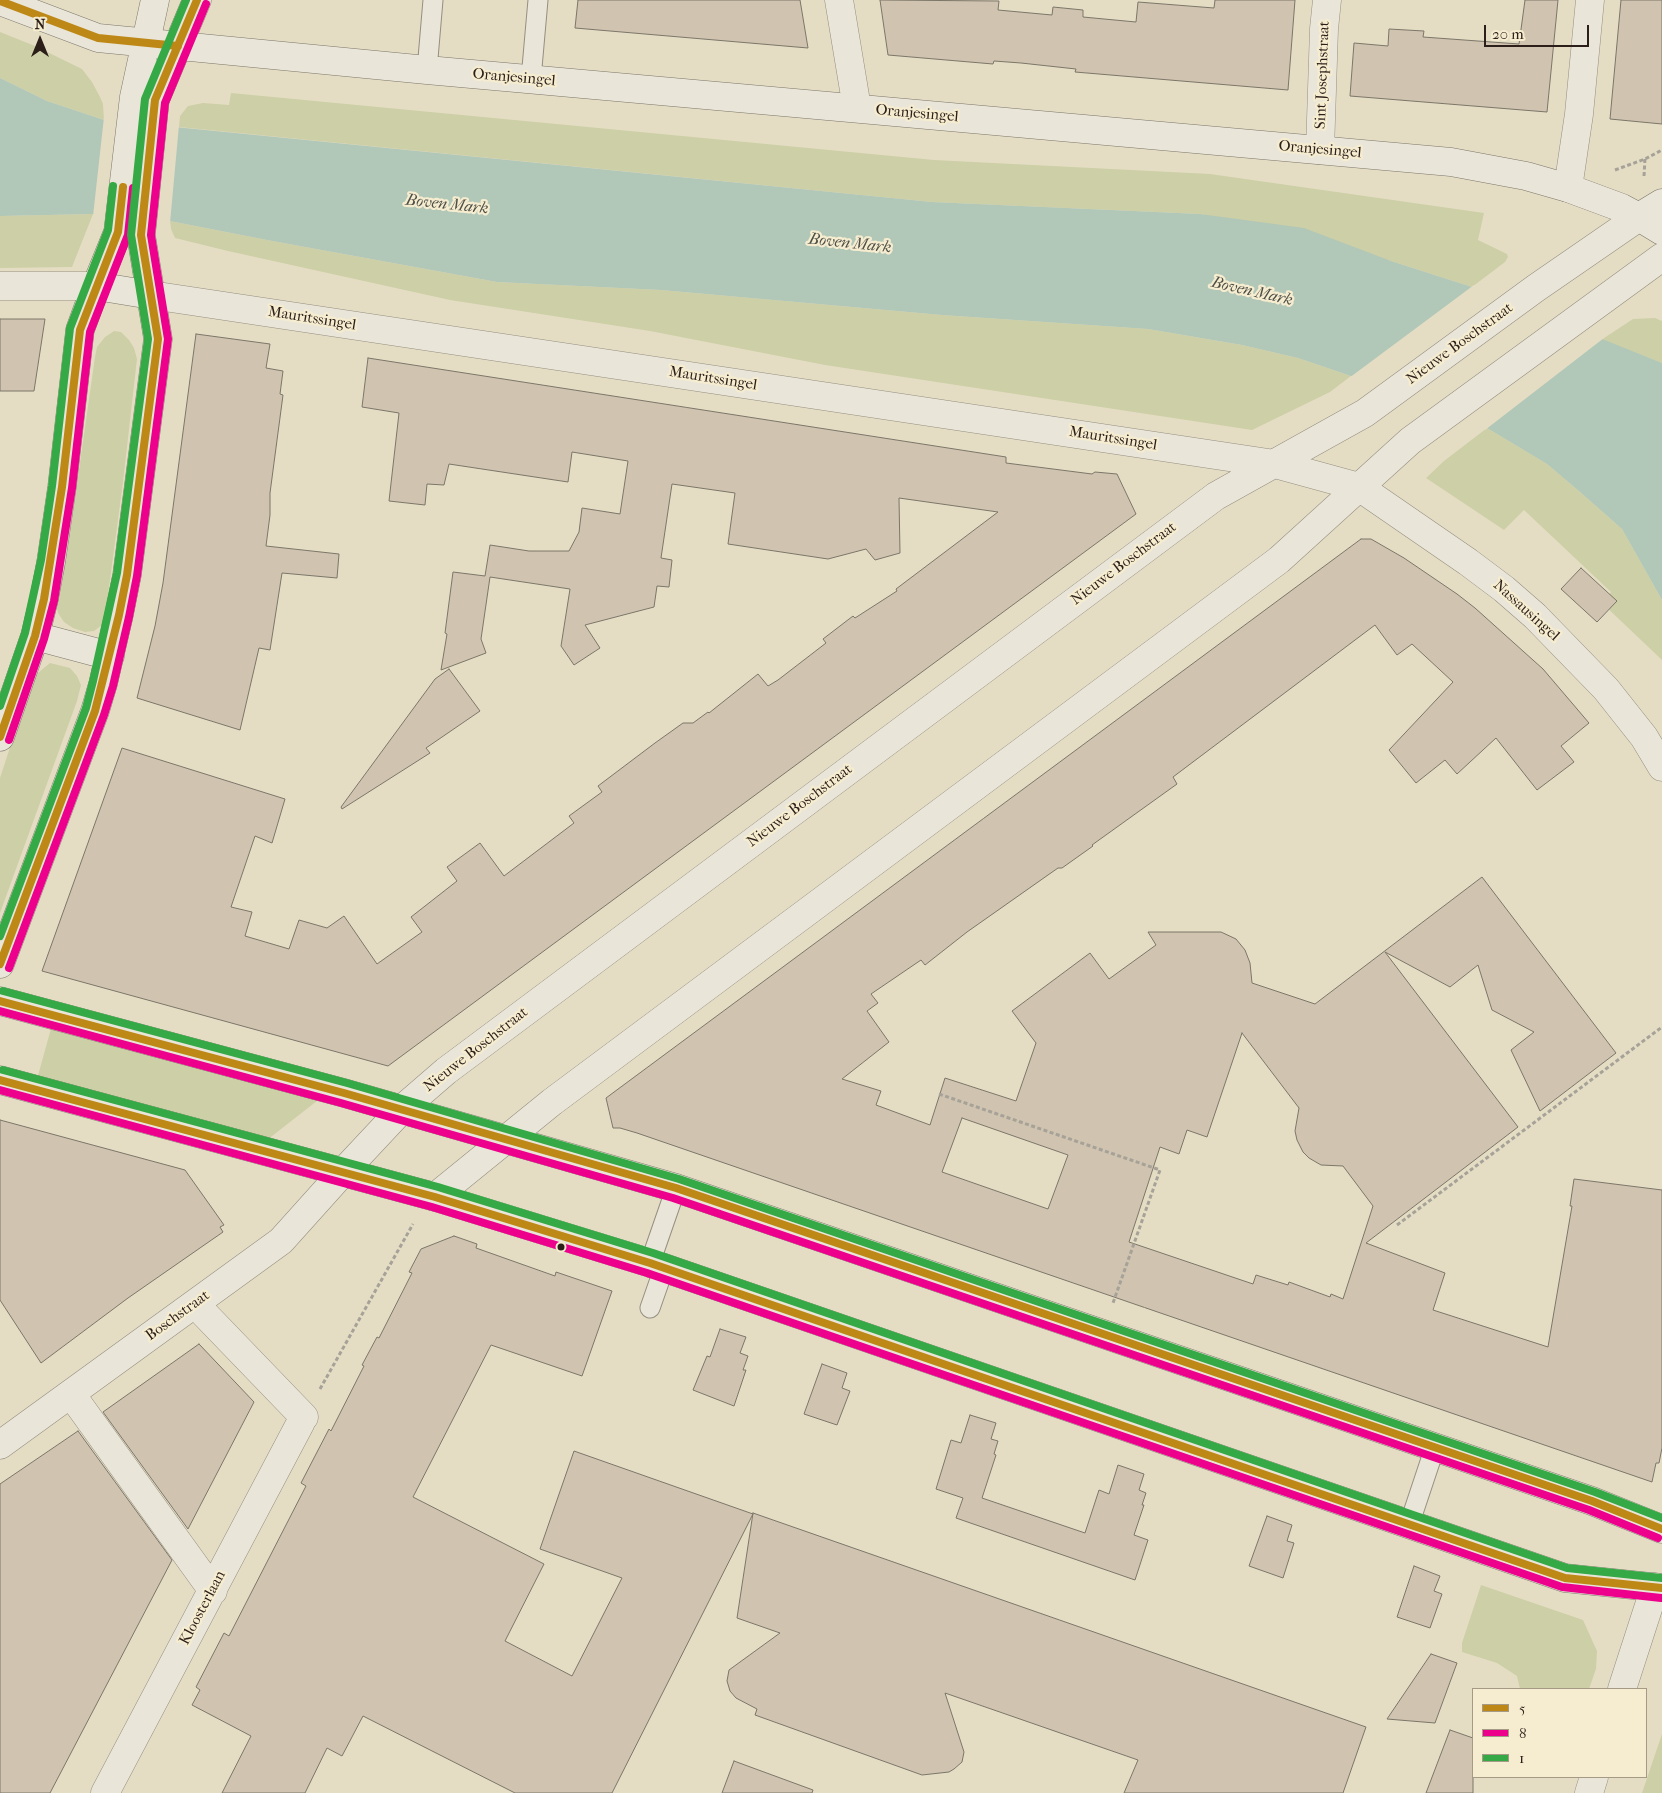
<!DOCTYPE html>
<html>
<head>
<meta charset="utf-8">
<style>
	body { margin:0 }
	#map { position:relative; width:1662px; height:1793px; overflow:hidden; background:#e4ddc4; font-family:"IM FELL French Canon",serif }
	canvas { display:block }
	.legend { position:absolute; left:1472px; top:1688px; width:175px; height:90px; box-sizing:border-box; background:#f6edd0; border:1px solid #a59a86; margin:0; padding:6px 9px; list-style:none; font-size:15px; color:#2c1e18 }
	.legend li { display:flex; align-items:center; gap:10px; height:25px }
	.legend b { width:25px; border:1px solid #a59a86 }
	.north { position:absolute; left:15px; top:15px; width:50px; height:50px; -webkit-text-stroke:4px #f6edd0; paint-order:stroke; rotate:0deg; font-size:14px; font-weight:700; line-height:20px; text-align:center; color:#2c1e18 }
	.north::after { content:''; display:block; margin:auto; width:18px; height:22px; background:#2c1e18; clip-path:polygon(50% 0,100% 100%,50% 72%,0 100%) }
	.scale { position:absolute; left:1484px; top:25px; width:105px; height:22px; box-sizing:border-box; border:2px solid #2c1e18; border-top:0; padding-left:6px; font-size:15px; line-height:18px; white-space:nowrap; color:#2c1e18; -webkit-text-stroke:4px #f6edd0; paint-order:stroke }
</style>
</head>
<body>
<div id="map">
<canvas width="1662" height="1793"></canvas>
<ul class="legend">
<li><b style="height:6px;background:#be8816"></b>5</li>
<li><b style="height:6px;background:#ec008c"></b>8</li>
<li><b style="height:6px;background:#34a945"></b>1</li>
</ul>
<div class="north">N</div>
<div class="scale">20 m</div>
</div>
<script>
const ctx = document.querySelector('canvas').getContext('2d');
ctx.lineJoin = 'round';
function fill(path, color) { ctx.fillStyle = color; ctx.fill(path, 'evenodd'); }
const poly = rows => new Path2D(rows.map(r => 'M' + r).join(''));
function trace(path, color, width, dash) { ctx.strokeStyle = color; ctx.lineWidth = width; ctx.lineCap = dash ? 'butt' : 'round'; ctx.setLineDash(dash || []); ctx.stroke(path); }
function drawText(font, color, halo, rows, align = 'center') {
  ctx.font = font + ' "IM FELL French Canon",serif'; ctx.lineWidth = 4.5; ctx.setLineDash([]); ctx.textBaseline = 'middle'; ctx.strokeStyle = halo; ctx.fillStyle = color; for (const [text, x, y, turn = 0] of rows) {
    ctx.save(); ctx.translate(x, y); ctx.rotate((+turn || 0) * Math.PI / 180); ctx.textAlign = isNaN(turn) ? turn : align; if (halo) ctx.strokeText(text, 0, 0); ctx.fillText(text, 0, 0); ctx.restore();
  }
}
fill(poly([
	[0,32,35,46,82,69,92,82,100,97,103,104,104,120,47,101,0,78],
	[231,93,934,160,1210,174,1484,213,1478,240,1507,254,1508,257,1505,262,1472,287,1391,261,1201,214,932,202,179,127,180,116,188,106,203,103,229,105],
	[93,214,72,267,0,268,0,216],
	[170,221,267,240,497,282,661,290,942,315,1148,329,1242,345,1298,358,1351,376,1330,392,1252,430,825,365,650,331,450,300,228,251,175,238,171,229],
	[1655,318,1662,321,1662,363,1601,340,1633,319],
	[114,331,121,332,129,340,134,348,137,359,123,482,106,610,102,625,94,631,85,632,73,628,64,622,58,613,56,602,75,498,95,357,97,347,105,337],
	[1487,428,1547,464,1580,492,1622,529,1662,600,1662,660,1602,603,1611,592,1524,510,1504,530,1426,478,1444,461],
	[50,663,70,668,77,676,81,685,77,701,0,913,0,778,33,677],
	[52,1025,322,1097,267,1140,37,1079],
	[1481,1585,1583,1620,1597,1651,1596,1669,1589,1689,1520,1689,1517,1676,1497,1663,1462,1652,1462,1643],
	[1662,1734,1662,1793,1642,1793]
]), '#cdcfa6');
fill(poly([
	[0,78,47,101,104,120,932,202,1200,214,1304,228,1391,261,1472,287,1662,363,1662,600,1622,529,1580,492,1547,464,1487,428,1351,376,1298,358,1242,345,1148,329,942,315,661,290,497,282,267,240,170,221,93,214,0,216]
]), '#b1c7b7');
fill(poly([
	[104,117,179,125,170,223,93,216],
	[1474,285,1604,338,1485,430,1349,378]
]), '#e4ddc4');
const building = poly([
	[578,0,800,0,808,48,575,28,578,0],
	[880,0,999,1,998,10,1052,15,1053,7,1083,10,1083,17,1136,22,1138,2,1214,8,1215,0,1295,0,1288,90,1075,72,1076,69,1021,63,994,61,993,64,888,55,880,0],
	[1525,0,1558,0,1547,112,1350,96,1354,43,1388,46,1389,29,1424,31,1423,37,1519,44,1525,0],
	[1621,0,1662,0,1662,124,1610,119,1621,0],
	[0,319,45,319,34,391,0,391,0,319],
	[196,334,270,344,266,368,283,371,280,394,283,395,270,493,270,515,266,546,339,554,337,578,282,573,270,650,259,648,240,730,137,698,155,626,163,583,196,334],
	[368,358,1006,457,1006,463,1092,474,1095,472,1117,474,1136,514,388,1066,42,971,122,748,285,799,272,843,255,836,231,907,252,912,245,936,289,949,299,920,327,928,344,916,377,964,422,932,411,917,457,881,447,867,480,843,504,876,574,823,569,816,602,792,598,786,655,743,683,723,693,723,708,712,709,713,758,674,768,686,778,680,826,643,823,639,853,616,855,618,897,591,896,589,998,512,899,498,900,553,875,560,866,549,828,559,728,544,735,493,672,484,661,558,672,560,669,587,657,586,654,607,585,625,600,648,574,665,561,646,570,589,490,577,481,639,486,653,441,670,447,634,445,633,453,572,485,576,490,545,529,551,569,551,579,532,582,508,620,514,628,461,572,452,568,482,449,464,444,485,427,484,425,505,389,501,399,413,362,407,368,358],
	[1361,539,1371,539,1404,558,1457,594,1475,608,1543,669,1589,723,1561,746,1574,762,1537,790,1496,738,1457,774,1445,760,1416,783,1389,750,1453,682,1412,644,1397,655,1375,625,1173,777,1177,784,1092,845,1093,846,1062,868,1058,868,1048,875,967,932,925,965,921,960,871,994,878,1003,867,1011,889,1042,842,1079,881,1091,876,1105,930,1125,945,1078,1016,1101,1036,1043,1012,1011,1090,953,1109,979,1156,945,1148,932,1221,932,1236,939,1245,950,1250,963,1252,983,1315,1004,1482,877,1616,1053,1540,1111,1511,1050,1534,1032,1492,1010,1478,965,1450,987,1385,952,1518,1127,1366,1243,1445,1273,1433,1310,1548,1347,1572,1206,1570,1206,1574,1179,1662,1190,1662,1448,1659,1463,1656,1463,1652,1482,637,1133,620,1128,613,1128,606,1098,1361,539],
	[1242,1033,1299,1108,1295,1131,1297,1140,1303,1152,1309,1158,1321,1165,1343,1166,1373,1206,1343,1299,1331,1294,1330,1297,1289,1282,1288,1285,1256,1275,1253,1284,1129,1242,1160,1147,1179,1154,1187,1130,1207,1137,1242,1033],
	[962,1118,1068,1155,1048,1209,942,1172,962,1118],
	[1581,568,1617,601,1597,622,1561,589,1581,568],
	[449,669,480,711,426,748,430,753,342,809,341,807,435,679,449,669],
	[0,1120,185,1170,224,1225,220,1227,223,1232,128,1298,41,1363,0,1300,0,1120],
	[454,1236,477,1244,476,1248,555,1276,556,1272,612,1291,582,1376,491,1345,413,1497,544,1564,505,1641,572,1676,622,1578,540,1549,574,1451,753,1514,612,1793,515,1793,363,1716,342,1756,327,1748,305,1793,222,1793,251,1736,192,1705,200,1690,196,1687,224,1633,229,1636,306,1486,301,1483,329,1429,331,1431,364,1366,362,1365,377,1337,379,1338,412,1273,409,1272,421,1249,454,1236],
	[720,1329,746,1337,740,1353,748,1356,743,1370,746,1370,734,1406,693,1390,707,1356,710,1357,720,1329],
	[199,1344,254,1402,188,1529,103,1412,199,1344],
	[822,1364,847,1373,842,1388,850,1391,837,1425,804,1414,822,1364],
	[970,1415,996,1423,991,1439,998,1441,994,1454,996,1455,982,1498,1085,1533,1099,1490,1109,1494,1118,1465,1144,1474,1139,1490,1146,1493,1142,1505,1144,1505,1134,1535,1148,1540,1135,1580,956,1518,963,1498,936,1489,951,1440,961,1443,970,1415],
	[78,1431,172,1560,50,1793,0,1793,0,1484,78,1431],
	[753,1513,1366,1727,1343,1793,1124,1793,1138,1760,945,1693,964,1752,962,1762,954,1769,949,1772,922,1775,755,1715,757,1709,736,1698,730,1691,727,1681,729,1670,780,1633,737,1618,753,1513],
	[1267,1516,1292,1525,1287,1541,1294,1543,1283,1578,1249,1566,1267,1516],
	[1414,1566,1440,1576,1434,1591,1442,1594,1430,1628,1397,1617,1414,1566],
	[1431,1654,1457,1663,1435,1723,1387,1719,1431,1654],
	[1450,1730,1473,1738,1473,1793,1426,1793,1450,1730],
	[734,1761,813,1790,812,1793,722,1793,734,1761]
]);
fill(building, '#d0c3af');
trace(building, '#7c7669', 1);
const lane = poly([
	[427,70,433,0],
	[531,79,538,0],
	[650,1263,676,1188],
	[650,1308,664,1268],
	[1409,1525,1435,1447]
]);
const street = poly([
	[839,0,857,108],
	[1320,150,1324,29,1327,0],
	[1568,188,1579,114,1590,0],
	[0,286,96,286],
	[151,295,1275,464,1359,487,1468,562,1504,589,1535,616,1606,689,1644,737,1662,767],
	[435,1197,552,1102,1279,560,1410,441,1662,257],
	[195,1304,304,1417],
	[71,1394,213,1591],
	[0,1445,281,1241,343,1172,402,1109,446,1071,1216,496,1365,413,1536,288,1639,217],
	[1622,1689,1655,1587],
	[105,1793,301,1422],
	[1589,1793,1594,1777]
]);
const secondary = poly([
	[0,1,98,38,427,70,1451,162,1526,176,1568,188,1622,208,1639,217,1662,231],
	[1639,217,1662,203],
	[96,286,151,295],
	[35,636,110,656],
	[0,737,35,636,44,599,51,562,62,487,80,330,96,286,118,232,134,97,155,0],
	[0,964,95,711,103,684,119,615,127,575,158,339,141,235,155,100,197,0],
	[0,1001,344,1093,676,1188,1592,1501,1662,1529],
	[0,1080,435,1197,650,1263,1565,1578,1662,1588]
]);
trace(lane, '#958f80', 21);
trace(street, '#958f80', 29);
trace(secondary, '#7c7669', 29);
trace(poly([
	[1615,170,1645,159,1662,150],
	[1644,176,1645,159],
	[939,1094,1160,1170,1113,1303],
	[1397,1225,1662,1027],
	[320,1389,413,1224]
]), '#a6a298', 3, [4, 2.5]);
trace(lane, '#e9e5d8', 19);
trace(street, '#e9e5d8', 28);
trace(secondary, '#e9e5d8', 28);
trace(poly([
	[0,1,98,38,178,46],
	[0,737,35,636,44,599,62,487,80,330,118,232,123,187],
	[0,964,95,711,119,615,127,575,158,339,141,235,155,100,197,0],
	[0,1001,344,1093,676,1188,1592,1501,1662,1529],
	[0,1080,435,1197,650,1263,1565,1578,1662,1588]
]), '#be8816', 8);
trace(poly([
	[9,740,44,639,54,601,72,488,90,332,128,235,133,188],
	[9,968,104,715,113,686,129,617,137,576,168,339,151,235,165,103,206,4],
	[0,1011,341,1103,673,1198,1589,1510,1658,1538],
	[0,1090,432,1207,647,1273,1562,1587,1661,1598]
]), '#ec008c', 8);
trace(poly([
	[0,706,25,633,41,560,52,486,70,328,108,230,113,186],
	[0,936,86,708,93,681,117,573,148,339,131,235,145,99,186,0],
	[3,991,347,1083,679,1179,1595,1492,1662,1518],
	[3,1070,438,1187,653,1253,1567,1568,1662,1578]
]), '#34a945', 8);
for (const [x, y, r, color] of [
	[561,1247,4.5,"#2c1e18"]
]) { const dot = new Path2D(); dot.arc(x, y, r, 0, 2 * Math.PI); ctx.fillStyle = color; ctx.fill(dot); trace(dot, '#f6edd0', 2); }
drawText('15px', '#2c1e18', '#f6edd0', [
	["Sint Josephstraat",1323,75,-88],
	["Oranjesingel",514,78,5],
	["Oranjesingel",917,114,5],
	["Oranjesingel",1320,150,5],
	["Mauritssingel",312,319,9],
	["Nieuwe Boschstraat",1460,344,-36],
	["Mauritssingel",713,379,9],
	["Mauritssingel",1113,439,9],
	["Nieuwe Boschstraat",1124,564,-37],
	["Nassausingel",1526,611,42],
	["Nieuwe Boschstraat",800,806,-37],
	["Nieuwe Boschstraat",476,1050,-38],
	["Boschstraat",178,1316,-36],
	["Kloosterlaan",203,1608,-62]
]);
drawText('italic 16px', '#4d4e46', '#f6edd0', [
	["Boven Mark",447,205,6],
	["Boven Mark",850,244,6],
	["Boven Mark",1252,292,13]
]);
</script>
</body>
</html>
